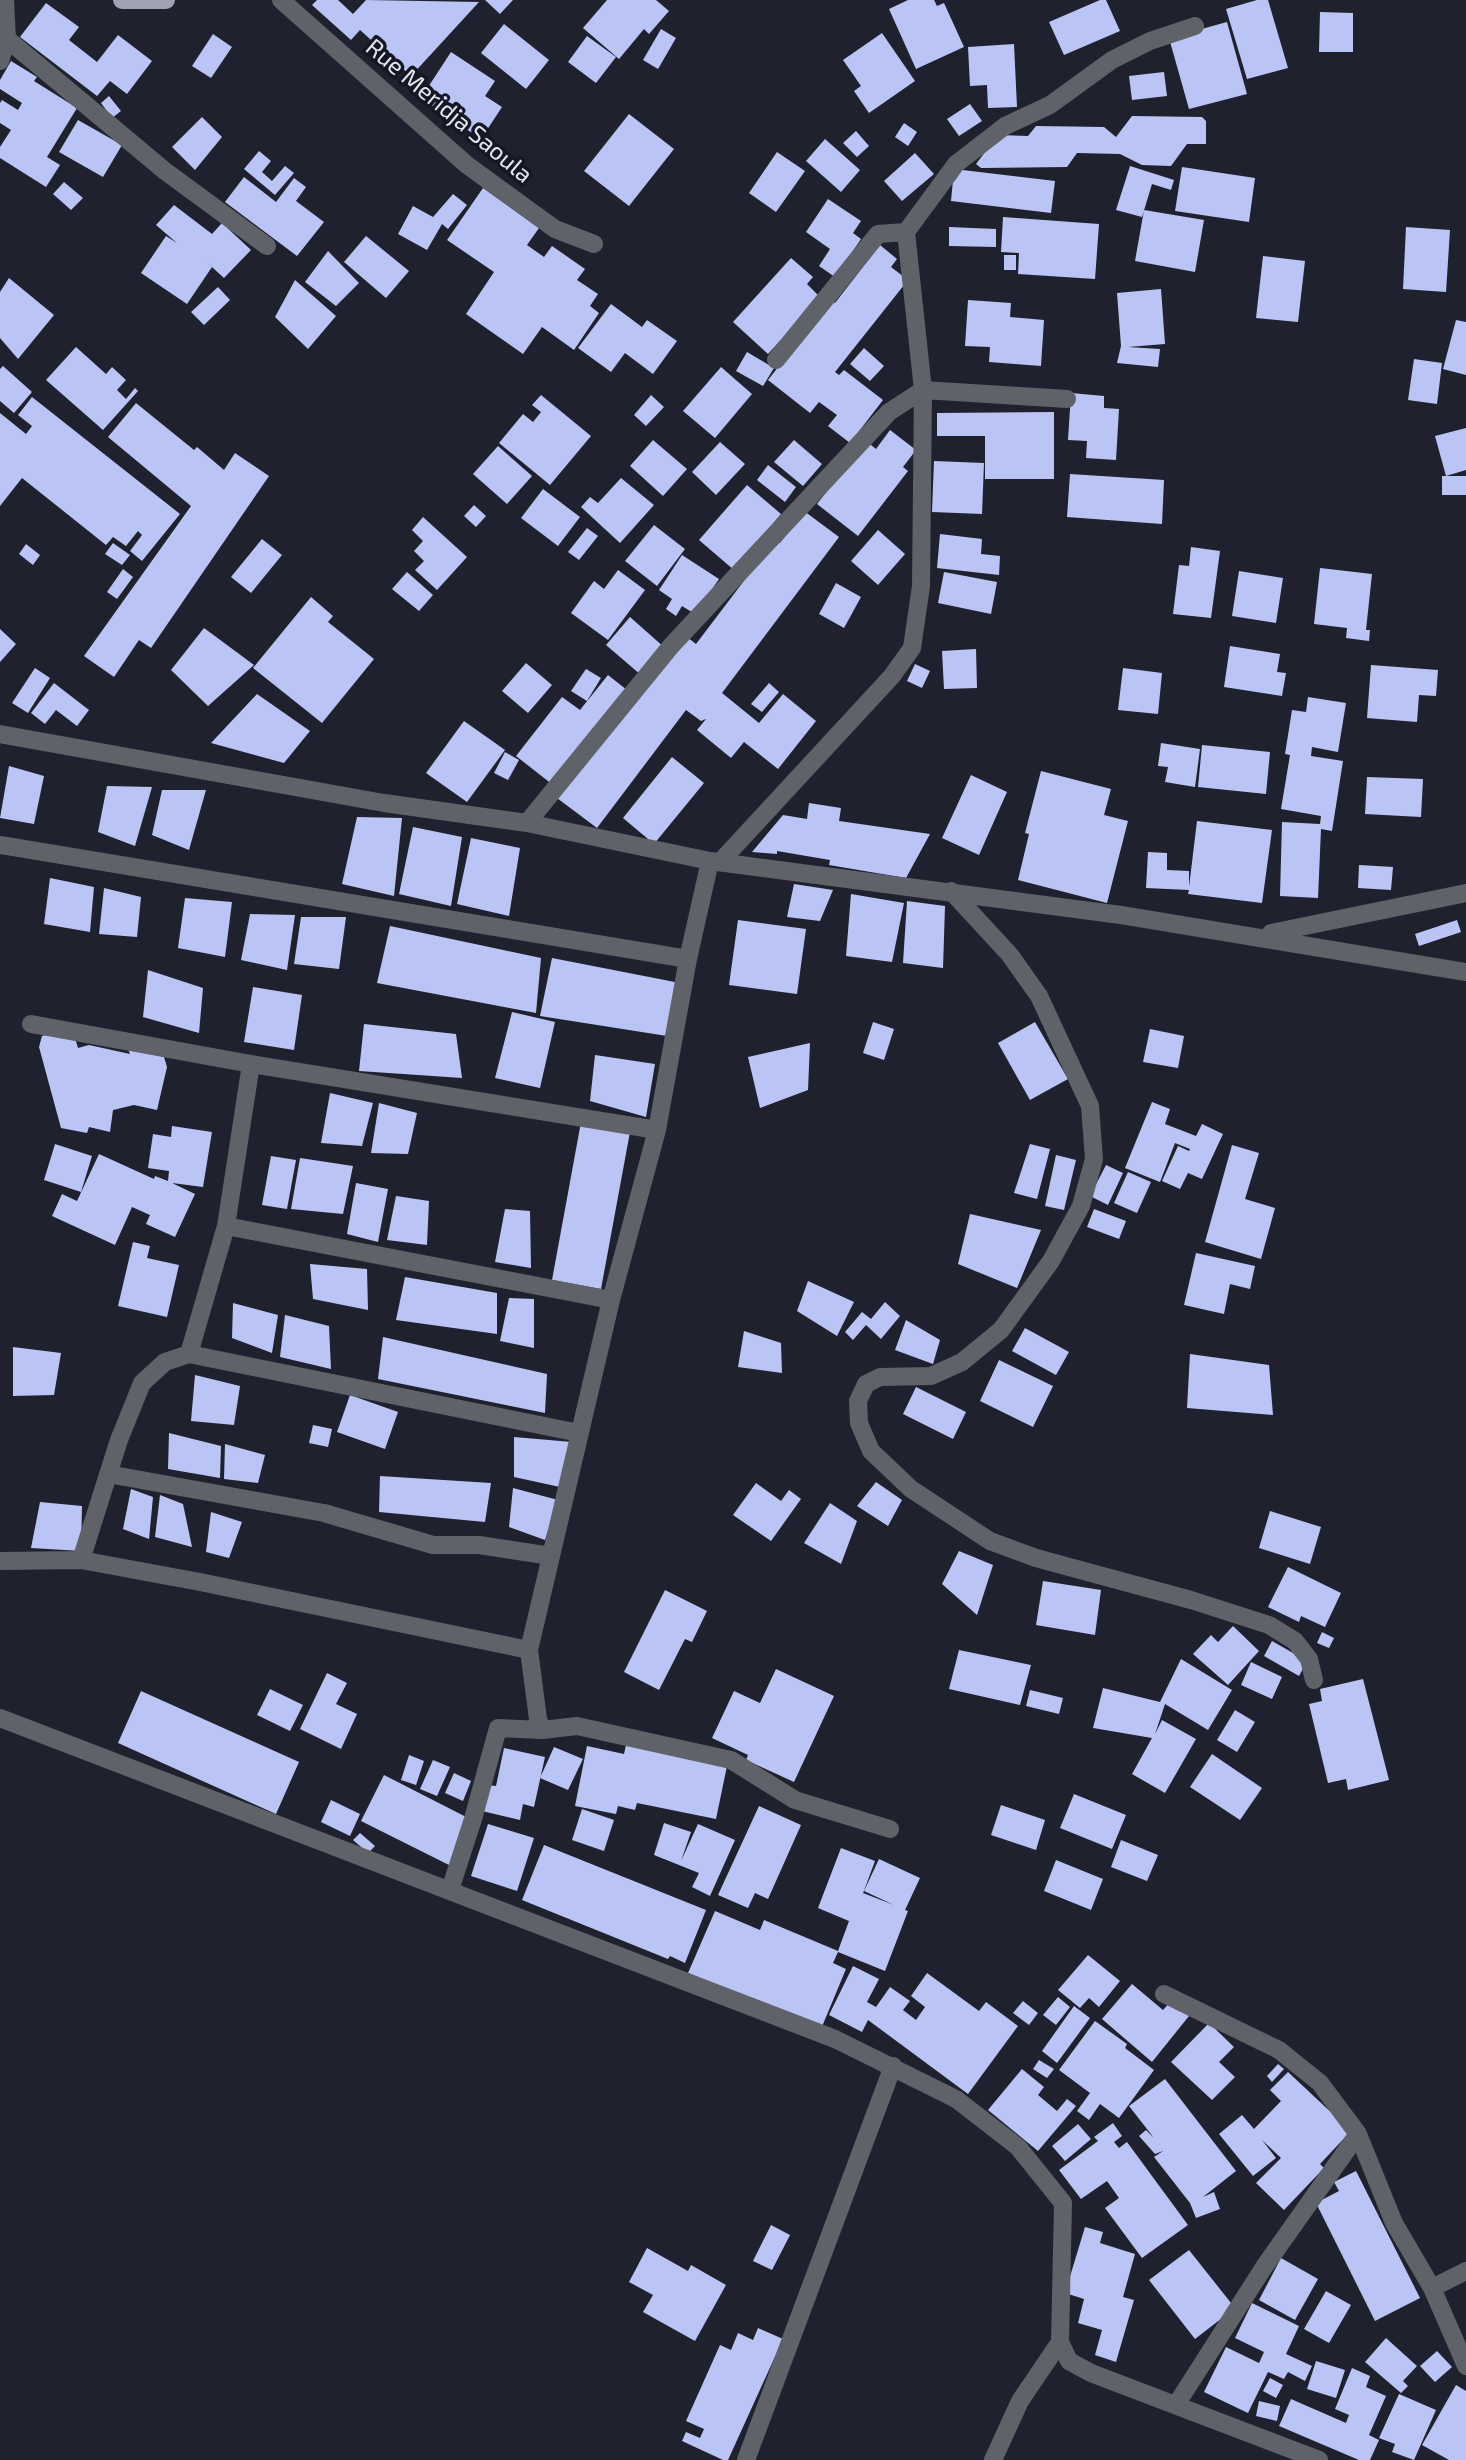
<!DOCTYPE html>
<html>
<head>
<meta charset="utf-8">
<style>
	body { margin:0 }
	canvas { display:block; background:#1f212e }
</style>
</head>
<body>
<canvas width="1466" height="2460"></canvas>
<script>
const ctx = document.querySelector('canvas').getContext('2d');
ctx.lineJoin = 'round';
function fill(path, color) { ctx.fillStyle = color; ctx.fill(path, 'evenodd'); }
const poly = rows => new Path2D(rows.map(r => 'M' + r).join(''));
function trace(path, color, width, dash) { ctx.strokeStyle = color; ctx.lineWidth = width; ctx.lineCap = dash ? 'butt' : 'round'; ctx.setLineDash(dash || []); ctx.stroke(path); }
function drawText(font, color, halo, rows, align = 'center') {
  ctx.font = font + ' "Exo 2",sans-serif'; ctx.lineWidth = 7; ctx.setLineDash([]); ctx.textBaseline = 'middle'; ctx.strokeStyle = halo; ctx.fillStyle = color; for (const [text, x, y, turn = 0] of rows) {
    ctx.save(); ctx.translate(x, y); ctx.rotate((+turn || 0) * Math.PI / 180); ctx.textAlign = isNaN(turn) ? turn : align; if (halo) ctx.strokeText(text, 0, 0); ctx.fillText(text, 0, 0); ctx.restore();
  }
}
fill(poly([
	[317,0,338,0,353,14,366,0,479,2,411,76,360,30,351,40,312,5],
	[485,0,513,0,500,14],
	[607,0,656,0,669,11,649,34,644,29,619,59,583,28],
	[908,0,934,0,937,6,944,3,964,47,916,69,889,9],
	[1100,0,1106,0,1120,31,1064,55,1049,22],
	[1257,0,1268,0,1288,68,1247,79,1226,9],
	[46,3,79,27,69,40,97,62,118,35,152,61,127,94,110,81,97,96,20,37],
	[1320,12,1353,13,1353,52,1319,52],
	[1227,22,1247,94,1189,109,1169,38],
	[504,24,549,60,526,89,481,53],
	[661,29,676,38,658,69,643,60],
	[882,33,915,81,869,113,854,91,861,86,843,60],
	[213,34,232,47,211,78,192,66],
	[587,36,616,57,596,83,568,62],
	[1014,44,1017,107,988,108,987,85,970,86,968,47],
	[451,52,495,81,485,96,502,107,481,139,421,98],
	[11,61,37,77,34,81,77,108,47,157,60,165,46,187,0,158,0,147,11,130,0,123,0,103,2,100,18,110,22,103,0,89,0,80],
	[1164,72,1167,96,1132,100,1129,76],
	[109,96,121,111,112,118,101,103],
	[970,104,982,121,959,136,947,119],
	[629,114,674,149,629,206,584,171],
	[1132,116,1202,117,1206,121,1206,144,1187,144,1171,166,1142,165,1120,154,1077,153,1067,167,981,168,976,164,998,135,1028,136,1036,126,1104,127,1116,137],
	[202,117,222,137,195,170,172,147],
	[78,120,122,145,103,177,59,152],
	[904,123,917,132,908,146,895,137],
	[856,131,869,146,857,157,843,143],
	[825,139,860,170,841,192,806,161],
	[259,151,271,161,262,172,272,181,285,166,294,173,275,195,244,169],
	[777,152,805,171,776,212,749,193],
	[915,153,934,174,902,201,884,181],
	[1130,166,1174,180,1171,190,1152,184,1142,217,1116,210],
	[1182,167,1255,178,1249,222,1175,211],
	[954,169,1055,181,1051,213,951,201],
	[244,177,276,202,294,178,306,187,296,201,324,222,297,256,225,202],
	[64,182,83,198,71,210,53,194],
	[483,188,539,228,527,245,544,257,552,246,585,269,577,280,598,294,590,306,599,313,574,350,542,327,523,354,466,314,494,272,447,240],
	[453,194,467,205,448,229,442,224,427,250,398,234,413,206,433,217],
	[828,199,861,221,853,233,861,239,835,277,819,266,830,249,806,232],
	[174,205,212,234,222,223,251,250,224,278,203,259,212,267,187,304,141,273,166,236,177,243,156,225],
	[1144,210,1204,220,1195,272,1135,261],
	[1003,217,1099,224,1095,279,1018,274,1019,253,1001,252],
	[949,227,996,229,996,247,949,246],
	[1406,227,1450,230,1446,292,1403,289],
	[366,236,409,271,386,298,344,262],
	[880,245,897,259,891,267,908,280,835,372,839,375,844,370,883,400,850,443,828,426,837,415,819,402,810,413,768,380,831,300,835,303],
	[328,251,359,283,336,306,305,282],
	[1004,255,1016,255,1016,270,1004,270],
	[1263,256,1305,261,1298,322,1256,318],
	[791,258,813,277,807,284,820,297,768,354,733,322],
	[9,278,54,315,18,359,0,338,0,292],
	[295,280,336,316,308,349,275,317],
	[218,287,230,300,204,325,191,312],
	[1161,289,1165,344,1128,347,1160,349,1158,367,1117,363,1121,346,1117,293],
	[968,300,1011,303,1010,317,1044,320,1041,366,989,362,990,347,965,346],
	[611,304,642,327,647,320,677,341,653,374,625,353,611,372,578,348],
	[1456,320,1466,322,1466,375,1443,369],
	[76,347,106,374,112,367,126,380,117,390,126,399,135,388,138,391,103,430,46,380],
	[864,348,884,366,870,381,850,364],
	[747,352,774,368,763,386,736,371],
	[1414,359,1442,363,1437,404,1408,400],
	[3,366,32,392,14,413,0,401,0,369],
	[721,367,752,394,715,438,683,411],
	[1071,393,1104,396,1104,408,1119,409,1116,460,1086,458,1087,441,1068,440],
	[541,395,591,436,550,485,499,443,523,414,533,422,541,412,532,405],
	[651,395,664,407,646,426,634,415],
	[32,397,180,514,142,561,130,551,142,535,138,531,126,546,113,537,106,545,22,478,0,506,0,413,26,434,32,426,18,415],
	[136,403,194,450,197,447,224,470,235,453,269,476,151,648,139,640,114,677,84,656,191,506,108,437],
	[1054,412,1054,479,985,479,985,436,937,436,937,413],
	[1466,428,1466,470,1446,476,1435,436],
	[890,430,916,450,903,467,908,471,858,536,817,504,866,441,876,449],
	[653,440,687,469,663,496,630,466],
	[794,440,822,464,803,486,774,462],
	[720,442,745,464,716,495,692,472],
	[498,446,532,476,507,504,473,474],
	[934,461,984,463,982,514,932,512],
	[768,465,796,487,785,502,757,480],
	[1070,474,1164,480,1162,524,1067,517],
	[1442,476,1466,476,1466,495,1442,495],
	[621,478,654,505,620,543,581,507,590,497,598,503],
	[747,485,781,514,734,570,699,540],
	[543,489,580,517,558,546,521,518],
	[474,505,486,516,476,527,464,516],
	[804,511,839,537,722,693,759,723,783,694,816,721,778,769,744,742,731,758,697,730,706,719,701,721,686,710,597,828,557,798,649,680,652,683,687,637,696,644,775,540,780,543],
	[423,517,467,557,437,590,415,570,424,561,414,551,423,541,412,530],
	[654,525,685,549,657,586,625,561],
	[587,528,598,536,579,560,568,552],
	[878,530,905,554,878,585,851,561],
	[940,534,982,539,981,554,1000,556,999,575,937,568],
	[262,539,282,555,251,593,231,577],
	[113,543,130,555,122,565,105,554],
	[26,544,40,555,33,565,19,554],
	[1191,547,1220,551,1211,618,1173,614,1179,565,1189,566],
	[682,555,719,579,695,614,682,606,676,616,666,609,672,599,659,590],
	[1320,568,1372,574,1366,630,1370,630,1369,641,1346,638,1347,628,1314,624],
	[123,569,133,577,117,599,107,592],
	[618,570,645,590,608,640,571,613,594,581,604,589],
	[1239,571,1283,578,1276,623,1232,616],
	[407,572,433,595,419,611,392,589],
	[944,572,997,582,991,614,938,603],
	[836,583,861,597,844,628,819,614],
	[311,597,333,616,328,622,374,659,322,723,253,668],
	[630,617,665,648,641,675,606,645],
	[204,628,254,665,208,706,171,670],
	[0,629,16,644,0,662],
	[1230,646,1280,654,1277,672,1286,673,1282,696,1224,687],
	[976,649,977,688,944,689,942,651],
	[526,663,552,685,528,713,502,691],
	[915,664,930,671,922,688,907,681],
	[1371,665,1438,670,1436,696,1419,695,1417,722,1367,718],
	[35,668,50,678,28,713,12,703],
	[1123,668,1162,673,1158,714,1118,710],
	[586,669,601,678,587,701,571,691],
	[608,675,627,690,553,785,516,756,562,697,580,710],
	[54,683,89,710,77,726,56,710,45,724,31,713],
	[769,683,779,692,762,712,751,704],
	[257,694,310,731,284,763,211,743],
	[1308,697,1346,703,1338,752,1312,747,1311,756,1343,761,1332,831,1321,829,1318,898,1280,896,1282,822,1320,824,1321,816,1281,809,1290,755,1285,754,1292,710,1306,712],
	[464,721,505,750,467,802,426,773],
	[1161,743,1200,749,1195,787,1165,782,1168,767,1158,766],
	[1202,745,1270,752,1266,794,1198,787],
	[505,752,519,760,508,780,494,773],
	[672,757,704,783,654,844,623,818],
	[9,766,44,776,34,824,0,818],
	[1041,771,1111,789,1104,815,1128,821,1107,903,1018,880,1029,834,1025,833],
	[971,775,1007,792,979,855,942,838],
	[1367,777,1423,779,1421,817,1365,814],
	[107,786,152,787,135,846,98,832],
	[162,790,206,790,189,850,152,835],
	[809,803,841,808,839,821,930,834,906,878,829,865,830,860,777,851,777,854,752,852,783,815,807,819],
	[357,817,402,818,394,896,342,884],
	[1197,821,1272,830,1262,903,1188,894,1189,890,1146,888,1148,852,1167,853,1167,870,1189,871,1189,887],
	[413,827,462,837,451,906,399,894],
	[471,838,520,848,509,916,457,904],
	[1359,865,1393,867,1391,890,1358,888],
	[50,878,94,887,90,932,44,924],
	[794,884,833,890,820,921,787,917],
	[104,888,141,897,137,937,99,934],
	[851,894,904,903,892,962,846,956],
	[185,898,232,902,225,957,178,948],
	[907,901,945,906,943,968,903,963],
	[250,914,295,915,287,970,241,960],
	[301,917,346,917,339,969,294,964],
	[738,920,806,929,797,994,729,985],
	[1457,920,1461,932,1419,946,1415,934],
	[390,926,541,958,536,1013,377,983],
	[552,958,680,983,667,1036,540,1016],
	[148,970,203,988,199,1033,143,1017],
	[253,987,302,995,294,1050,244,1042],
	[512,1012,555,1022,540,1088,495,1078],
	[873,1022,894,1029,884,1060,863,1053],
	[1035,1022,1068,1079,1030,1100,998,1043],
	[364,1024,456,1034,462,1078,359,1071],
	[1150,1029,1184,1036,1178,1068,1143,1062],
	[52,1033,75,1038,78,1048,89,1045,130,1054,128,1049,164,1057,167,1067,157,1110,134,1105,113,1110,110,1132,89,1127,87,1133,61,1128,39,1047,42,1036],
	[810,1043,808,1090,760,1108,748,1057],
	[595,1055,655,1064,646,1117,590,1101],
	[330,1093,373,1103,362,1146,321,1143],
	[1152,1102,1170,1109,1165,1124,1196,1136,1202,1124,1223,1134,1202,1179,1188,1173,1180,1189,1162,1181,1178,1146,1189,1151,1190,1149,1175,1143,1160,1182,1125,1168],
	[379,1103,417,1113,408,1154,371,1153],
	[581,1122,630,1132,601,1289,552,1280],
	[172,1126,212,1132,203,1187,172,1183,195,1194,175,1237,146,1224,150,1215,132,1207,115,1245,52,1216,62,1194,77,1201,99,1154,154,1179,155,1176,168,1181,169,1171,148,1168,153,1134,171,1137],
	[55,1144,92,1156,81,1192,44,1180],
	[1030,1144,1050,1149,1037,1199,1014,1193],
	[1232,1145,1259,1153,1245,1199,1275,1208,1261,1259,1205,1242],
	[1056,1155,1076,1160,1064,1210,1045,1206],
	[271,1156,296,1160,287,1209,262,1205],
	[300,1158,353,1166,343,1214,291,1209],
	[1106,1165,1123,1173,1108,1205,1090,1196],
	[1128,1172,1151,1182,1137,1213,1114,1203],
	[356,1183,388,1189,378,1242,347,1234],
	[396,1196,429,1201,427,1245,387,1240],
	[505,1209,530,1211,531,1268,495,1262],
	[1094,1209,1126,1221,1119,1239,1087,1227],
	[970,1214,1041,1230,1017,1288,958,1264],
	[133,1242,150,1246,147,1258,179,1265,167,1317,118,1306],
	[1196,1253,1255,1266,1250,1289,1230,1284,1224,1314,1184,1305],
	[310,1264,367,1269,368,1310,313,1299],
	[405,1277,497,1293,497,1334,396,1320],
	[808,1281,854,1302,837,1336,797,1311],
	[509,1298,534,1299,534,1348,500,1341],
	[885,1302,900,1316,881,1339,866,1325,853,1340,845,1332,862,1312,871,1319],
	[233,1303,278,1315,272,1353,232,1338],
	[285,1315,329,1326,331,1369,280,1357],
	[906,1320,940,1340,933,1364,895,1350],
	[1025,1328,1069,1352,1056,1375,1012,1351],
	[744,1331,781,1343,782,1373,738,1367],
	[383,1337,547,1374,545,1413,378,1379],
	[13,1347,61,1353,54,1395,13,1396],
	[1190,1354,1269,1365,1273,1415,1187,1408],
	[999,1360,1053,1386,1033,1427,980,1401],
	[195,1375,240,1386,234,1425,191,1421],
	[916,1387,966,1412,953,1439,903,1414],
	[350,1395,398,1412,385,1449,337,1432],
	[313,1425,332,1429,328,1447,309,1443],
	[169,1433,221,1446,220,1478,168,1469],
	[514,1437,572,1442,560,1487,514,1477],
	[225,1444,265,1455,258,1483,224,1479],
	[380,1476,491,1483,485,1522,379,1512],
	[876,1482,902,1500,888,1526,857,1506],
	[756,1483,781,1501,789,1490,801,1499,771,1541,733,1515],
	[513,1488,558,1500,545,1540,509,1527],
	[131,1489,153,1497,149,1539,123,1529],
	[160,1495,183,1504,192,1547,155,1537],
	[40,1502,82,1506,81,1551,31,1548],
	[830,1503,857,1521,841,1564,804,1543],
	[1270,1511,1321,1527,1310,1564,1259,1548],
	[211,1512,242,1522,229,1558,206,1552],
	[959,1551,993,1565,977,1615,942,1584],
	[1288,1567,1341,1593,1325,1627,1301,1616,1299,1622,1268,1607],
	[1043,1581,1101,1590,1095,1635,1036,1625],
	[665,1590,707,1611,692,1642,685,1639,659,1690,624,1672],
	[1233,1626,1259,1651,1228,1685,1193,1654,1211,1635,1218,1642],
	[1322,1632,1334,1638,1329,1648,1317,1643],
	[1272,1641,1307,1661,1299,1676,1264,1656],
	[959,1650,1031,1665,1020,1705,949,1689],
	[1181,1659,1232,1690,1208,1730,1165,1704,1155,1734,1162,1720,1196,1739,1165,1793,1132,1774,1152,1738,1093,1728,1103,1688,1160,1702],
	[1251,1662,1282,1677,1272,1699,1241,1685],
	[776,1669,834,1696,794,1782,746,1760,748,1755,712,1738,734,1691,760,1703],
	[327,1673,347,1683,336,1704,357,1714,341,1749,300,1729],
	[1363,1679,1389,1780,1348,1790,1346,1779,1328,1783,1309,1704,1322,1701,1320,1689],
	[270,1689,303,1705,290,1731,257,1715],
	[1030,1690,1063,1698,1059,1714,1026,1706],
	[141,1691,299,1762,276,1814,118,1743],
	[1235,1710,1255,1722,1237,1752,1217,1740],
	[626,1745,727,1766,716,1819,637,1803,635,1810,618,1806,616,1814,575,1806,587,1746,624,1754],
	[554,1747,583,1759,568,1790,540,1778],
	[504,1748,545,1757,534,1807,523,1804,520,1820,482,1811,488,1785,496,1786],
	[1212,1754,1262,1788,1240,1820,1190,1787],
	[409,1755,424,1761,416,1785,401,1780],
	[433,1760,450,1767,437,1796,420,1789],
	[454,1773,471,1781,463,1801,445,1793],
	[384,1775,472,1820,449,1865,361,1821],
	[1074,1794,1126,1815,1112,1849,1060,1828],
	[331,1800,360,1814,350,1836,321,1822],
	[1001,1805,1045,1820,1036,1850,991,1835],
	[759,1806,801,1825,768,1899,755,1893,748,1908,718,1895],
	[582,1809,614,1820,604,1851,572,1840],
	[664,1823,691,1832,681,1861,698,1824,735,1840,710,1896,692,1887,699,1873,654,1855],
	[488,1824,534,1838,517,1891,471,1876],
	[360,1833,375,1846,368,1853,353,1840],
	[1121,1840,1158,1855,1147,1881,1111,1867],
	[544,1845,706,1910,685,1963,670,1956,668,1959,522,1900],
	[841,1848,875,1861,862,1896,863,1893,894,1905,864,1891,879,1859,920,1878,905,1910,908,1911,885,1971,838,1952,833,1963,846,1969,821,2029,688,1973,715,1911,760,1930,764,1920,838,1951,849,1921,818,1908],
	[1056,1860,1103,1879,1091,1910,1044,1891],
	[1088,1955,1120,1981,1099,2007,1089,1998,1080,2008,1058,1990],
	[853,1966,879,1979,867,2002,876,2007,890,1987,910,2001,903,2010,916,2020,925,2007,911,1996,927,1973,979,2011,986,2002,1018,2026,968,2094,868,2020,862,2032,829,2015],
	[1132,1984,1163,2010,1171,2001,1189,2016,1152,2062,1102,2019],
	[1058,1997,1070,2007,1056,2025,1043,2015],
	[1023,2001,1038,2013,1029,2025,1013,2013],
	[1074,2006,1090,2018,1057,2063,1042,2051],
	[1095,2021,1127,2044,1125,2048,1154,2070,1119,2118,1100,2104,1089,2120,1077,2111,1090,2093,1059,2070],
	[1209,2023,1234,2047,1219,2062,1235,2077,1212,2100,1171,2062],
	[1039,2060,1054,2069,1047,2078,1033,2069],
	[1278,2064,1284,2069,1272,2082,1267,2076],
	[1022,2069,1044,2087,1038,2095,1057,2111,1067,2099,1076,2106,1038,2151,988,2110],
	[1288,2072,1351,2131,1320,2164,1324,2168,1284,2210,1256,2183,1281,2158,1262,2140,1276,2158,1253,2176,1219,2134,1242,2115,1254,2129,1281,2101,1270,2090],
	[1165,2079,1236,2171,1203,2197,1214,2192,1220,2209,1196,2218,1190,2203,1154,2157,1163,2151,1155,2154,1139,2136,1146,2130,1154,2138,1129,2106],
	[1113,2123,1122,2136,1114,2142,1119,2148,1127,2142,1188,2225,1142,2258,1105,2208,1119,2198,1107,2181,1081,2199,1059,2170,1098,2141,1094,2137],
	[1078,2124,1091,2139,1065,2161,1052,2146],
	[1356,2171,1420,2298,1375,2321,1316,2203,1339,2191,1334,2182],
	[771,2225,790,2235,772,2270,753,2261],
	[1085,2227,1103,2232,1100,2243,1135,2254,1123,2297,1134,2300,1116,2362,1095,2355,1102,2330,1078,2323,1084,2299,1065,2293],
	[647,2248,688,2271,691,2265,726,2285,695,2341,643,2312,653,2295,629,2282],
	[1189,2250,1235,2308,1195,2339,1149,2280],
	[1281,2258,1318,2279,1295,2320,1259,2300],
	[1326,2291,1351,2305,1329,2343,1304,2329],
	[1252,2303,1299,2326,1286,2354,1312,2366,1305,2381,1288,2372,1284,2379,1268,2372,1248,2413,1204,2392,1226,2347,1259,2363,1264,2352,1235,2338],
	[758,2328,783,2339,728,2460,723,2460,682,2441,686,2432,700,2438,704,2429,686,2421,720,2345,731,2350,738,2333,753,2340],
	[1386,2338,1417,2366,1403,2381,1408,2386,1401,2393,1365,2362],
	[1437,2351,1452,2367,1435,2382,1420,2366],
	[1316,2361,1345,2370,1336,2398,1307,2389],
	[1352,2368,1370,2376,1366,2387,1386,2396,1369,2435,1379,2440,1370,2460,1359,2460,1279,2426,1291,2399,1346,2423,1349,2415,1335,2409],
	[1270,2378,1283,2385,1276,2398,1263,2391],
	[1456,2385,1466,2391,1466,2460,1449,2460,1422,2445],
	[1399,2394,1436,2410,1414,2460,1392,2452,1395,2444,1379,2438],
	[1259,2401,1280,2406,1277,2421,1256,2416]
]), '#bbc5f5');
trace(poly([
	[281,0,467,165,555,229,594,244],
	[7,39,165,171,267,246],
	[0,61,7,39,5,0],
	[776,360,878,234,906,232],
	[0,734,384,803,527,823,710,861,1121,915,1466,972],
	[527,823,671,646,889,412,923,390,1067,399],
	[0,845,688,959],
	[721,861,892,676,912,648,921,586,923,390,906,232,956,164,1005,126,1050,105,1112,60,1150,41,1195,26],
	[951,891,1010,955,1039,996,1090,1106,1094,1159,1081,1206,1051,1261,1001,1330,962,1362,931,1376,880,1377,866,1384,858,1401,859,1423,871,1451,911,1489,990,1541,1036,1558,1191,1600,1269,1625,1295,1641,1309,1659,1314,1680],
	[1271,933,1466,893],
	[31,1024,251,1064,657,1130],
	[226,1226,611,1300],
	[189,1354,579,1433],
	[108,1474,324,1513,433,1545,479,1545,551,1556],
	[81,1560,119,1440,142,1383,165,1362,189,1354,226,1226,251,1064],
	[0,1561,81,1560,200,1582,529,1650],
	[0,1718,835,2039,956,2099,1018,2147,1063,2203,1060,2342,1069,2361,1091,2373,1319,2460],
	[542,1730,538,1719,529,1650,611,1300,657,1130,688,959,710,861],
	[450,1890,473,1819,498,1728,542,1730,577,1726,731,1760,795,1800,890,1829],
	[1164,1994,1279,2050,1320,2083,1358,2134,1394,2223,1432,2288],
	[1466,2271,1432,2288,1466,2366],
	[1176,2405,1264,2267,1358,2134],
	[746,2460,893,2066],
	[993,2460,1020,2401,1060,2342]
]), '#606269', 18);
trace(poly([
	[122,0,166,0]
]), '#9fa2b1', 18);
drawText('24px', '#e4e6ef', '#151824', [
	["Rue Meridja Saoula",449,111,40]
]);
</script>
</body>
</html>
